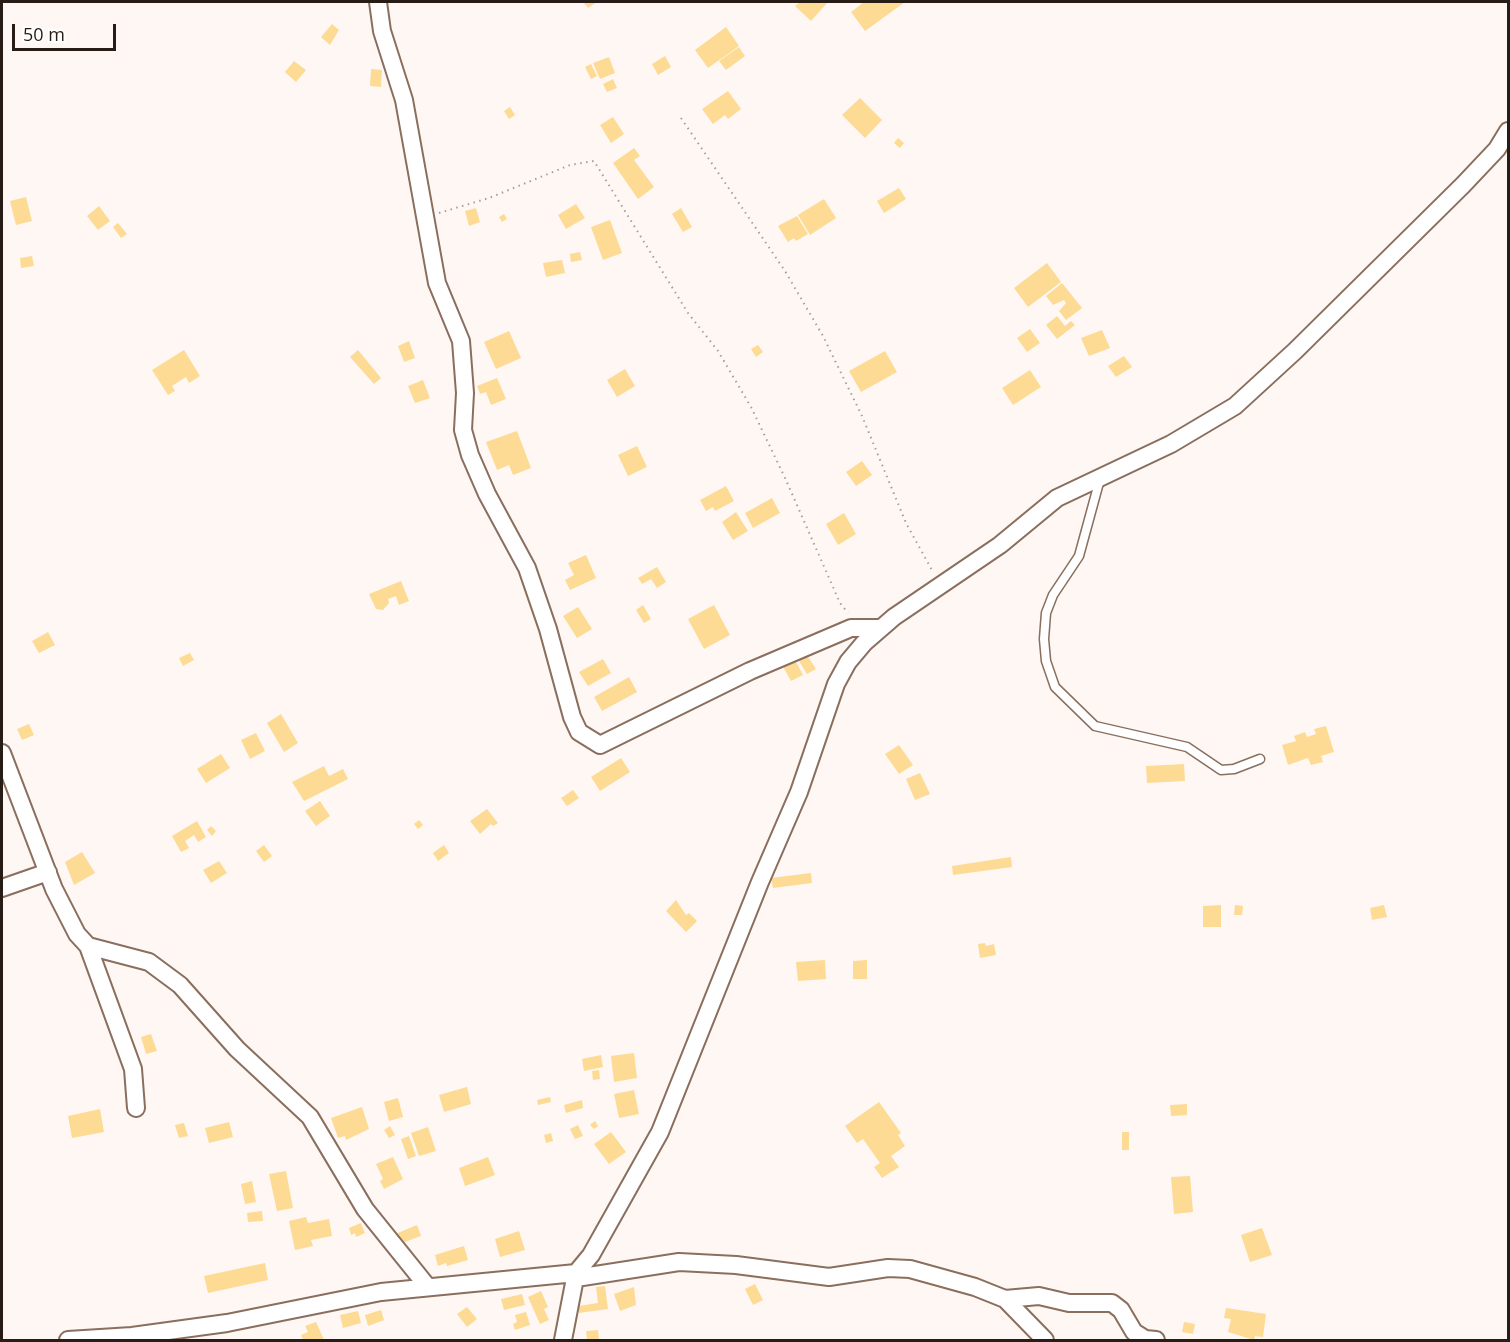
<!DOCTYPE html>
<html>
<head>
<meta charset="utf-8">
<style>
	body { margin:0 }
	#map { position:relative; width:1510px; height:1342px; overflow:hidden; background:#fef7f3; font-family:"Open Sans",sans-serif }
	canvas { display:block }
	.frame { position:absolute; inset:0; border:3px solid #281d16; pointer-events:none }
	.scale { position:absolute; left:12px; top:24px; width:104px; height:27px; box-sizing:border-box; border:3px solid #281d16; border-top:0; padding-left:8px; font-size:18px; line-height:21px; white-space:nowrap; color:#281d16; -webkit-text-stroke:4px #fff; paint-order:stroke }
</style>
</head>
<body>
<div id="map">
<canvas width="1510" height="1342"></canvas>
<div class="frame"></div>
<div class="scale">50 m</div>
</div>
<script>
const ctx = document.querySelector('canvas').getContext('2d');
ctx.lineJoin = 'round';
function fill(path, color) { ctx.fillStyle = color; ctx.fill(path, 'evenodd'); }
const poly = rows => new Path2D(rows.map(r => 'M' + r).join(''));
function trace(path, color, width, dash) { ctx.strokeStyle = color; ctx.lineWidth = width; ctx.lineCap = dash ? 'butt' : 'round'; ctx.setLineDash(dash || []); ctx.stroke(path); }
fill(poly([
	[583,2,597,2,588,8],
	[800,2,828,2,811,21,795,6],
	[864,2,905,2,865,31,851,12],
	[332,24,339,30,330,45,321,37],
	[726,27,739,46,708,68,695,50],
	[739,47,745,56,726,70,719,61],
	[665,56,671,67,658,75,652,64],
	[609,57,615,73,600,79,593,63],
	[294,61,306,70,296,82,285,72],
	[591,64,597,76,591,79,585,67],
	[371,69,382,70,381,87,370,86],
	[613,79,617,88,607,92,603,84],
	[728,91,741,109,728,119,725,115,713,124,702,109],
	[860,98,882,120,865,138,842,115],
	[510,107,515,115,509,119,504,111],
	[613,117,624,134,611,143,600,125],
	[898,138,904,143,900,148,894,143],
	[634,148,640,156,634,160,654,187,638,199,613,163],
	[899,188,906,199,884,213,877,201],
	[26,197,32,221,16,225,10,201],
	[824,199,836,218,810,235,798,215],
	[576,204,585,218,566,229,558,215],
	[99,206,110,221,98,230,87,216],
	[476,208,480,222,469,226,465,211],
	[681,208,692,227,683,232,672,214],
	[504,214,507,219,502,222,499,217],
	[797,216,808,234,796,241,794,238,788,242,778,226],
	[610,220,622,253,603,260,591,227],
	[118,223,127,234,121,238,113,227],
	[580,252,582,260,571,262,570,254],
	[32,256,34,266,21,268,20,258],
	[562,260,565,273,546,277,543,263],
	[1047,263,1061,282,1028,307,1014,288],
	[1062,283,1082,308,1066,320,1059,311,1066,303,1064,300,1053,305,1046,296],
	[1057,316,1065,326,1071,321,1075,325,1057,339,1046,325],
	[1030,329,1040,343,1027,352,1017,338],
	[1102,330,1110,348,1089,356,1081,338],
	[509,331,521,358,496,369,484,342],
	[409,341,415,358,404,362,398,346],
	[758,345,763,352,756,357,751,349],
	[184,350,200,376,189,383,186,377,172,386,175,391,168,395,152,370],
	[358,350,381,378,374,384,350,357],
	[885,351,897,372,861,392,849,371],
	[1124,356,1132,367,1116,377,1108,366],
	[625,369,635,386,617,397,607,380],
	[1030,370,1041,387,1013,405,1002,388],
	[497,378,506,399,491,405,486,392,480,394,477,386],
	[423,380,430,398,415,403,408,386],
	[517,431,531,468,513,475,509,465,497,470,486,442],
	[637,446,647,467,628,476,618,455],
	[862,461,872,475,856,486,846,472],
	[726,486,734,501,715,511,713,507,706,511,700,500],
	[772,498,780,513,753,528,745,513],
	[736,512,748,531,733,540,722,522],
	[844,513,856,534,838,545,826,524],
	[586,555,596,578,570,590,565,580,574,575,568,563],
	[657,567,666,582,657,588,651,579,642,584,638,578],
	[401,581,409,601,399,605,396,596,388,599,389,603,383,610,376,609,369,594],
	[643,605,651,619,644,623,636,610],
	[714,605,730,635,704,649,688,619],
	[578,607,592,629,577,638,563,616],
	[48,632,55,645,39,653,32,641],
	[190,653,194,660,183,666,179,658],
	[807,655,816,669,807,674,799,661],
	[794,658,803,675,791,681,782,665],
	[603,659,611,673,588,686,579,672],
	[629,677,637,692,602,711,594,697],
	[281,714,298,743,284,752,267,723],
	[29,724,34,735,22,740,17,729],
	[1326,726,1334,752,1321,756,1323,762,1311,765,1308,758,1288,765,1282,745,1296,741,1294,736,1305,732,1307,737,1316,734,1314,729],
	[256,733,265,751,250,759,241,740],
	[899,745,913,765,899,774,885,754],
	[221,754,230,768,206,783,197,769],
	[621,758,630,772,600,791,591,777],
	[1184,764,1185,781,1147,783,1146,766],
	[324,766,329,776,343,769,348,779,304,801,292,782],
	[920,773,930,794,915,800,906,779],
	[573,790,579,798,567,806,561,798],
	[320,801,330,816,316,826,305,811],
	[487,809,498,823,493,826,491,824,480,834,470,821],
	[419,820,423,825,418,829,414,824],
	[197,821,206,837,198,842,194,835,185,841,189,848,181,852,172,836],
	[211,826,216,831,212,836,207,830],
	[264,845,272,856,264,862,256,851],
	[444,845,449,853,438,861,433,853],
	[82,852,95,873,74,885,65,862],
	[1011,857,1012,867,953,875,952,866],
	[219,861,227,873,211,883,203,870],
	[811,873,812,883,773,888,771,878],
	[676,900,686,915,689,913,697,921,686,932,666,911],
	[1221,905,1221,927,1203,927,1203,906],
	[1235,905,1243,906,1242,915,1234,915],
	[1384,905,1387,917,1372,920,1370,908],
	[985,943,986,946,994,944,996,955,980,958,978,944],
	[825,960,826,979,798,981,796,962],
	[867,960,867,979,853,979,853,961],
	[151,1034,157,1051,146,1054,141,1037],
	[634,1053,637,1078,614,1082,611,1056],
	[601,1055,603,1067,584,1071,582,1059],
	[599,1070,600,1079,593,1080,592,1071],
	[467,1087,471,1104,444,1112,439,1095],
	[634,1090,639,1114,619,1118,614,1094],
	[550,1097,551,1102,538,1105,537,1100],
	[398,1098,403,1117,389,1121,384,1102],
	[582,1100,583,1108,566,1113,564,1105],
	[879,1102,901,1133,898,1135,905,1146,891,1156,899,1167,882,1178,874,1167,880,1163,863,1139,857,1143,845,1126],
	[1187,1104,1187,1115,1171,1116,1170,1105],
	[362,1107,369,1129,346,1140,345,1136,338,1138,331,1118],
	[100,1109,104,1132,72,1138,68,1116],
	[595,1121,598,1126,594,1129,590,1125],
	[229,1122,233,1137,209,1143,205,1128],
	[184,1123,188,1136,179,1138,175,1125],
	[578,1125,583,1136,575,1139,570,1129],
	[390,1126,395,1135,389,1138,384,1130],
	[428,1127,436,1151,419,1156,411,1133],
	[611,1132,626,1152,609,1164,594,1144],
	[1122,1132,1129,1132,1129,1150,1122,1150],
	[551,1133,553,1141,546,1143,544,1135],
	[409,1136,416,1156,408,1159,401,1139],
	[393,1157,403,1179,384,1189,380,1181,383,1179,376,1164],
	[488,1157,495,1175,465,1186,459,1168],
	[286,1171,293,1208,277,1211,269,1174],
	[1190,1176,1193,1212,1174,1214,1171,1177],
	[252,1181,256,1202,245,1204,241,1184],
	[262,1211,263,1221,248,1222,247,1213],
	[306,1217,308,1223,329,1219,332,1236,311,1240,313,1246,295,1250,289,1221],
	[361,1223,365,1233,356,1237,355,1233,351,1235,349,1228],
	[417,1225,421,1236,397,1245,393,1235],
	[1262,1228,1272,1255,1250,1262,1241,1235],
	[519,1231,525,1250,500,1257,495,1239],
	[464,1246,468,1260,447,1266,446,1263,438,1266,435,1255],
	[265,1263,268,1280,208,1293,204,1276],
	[755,1284,763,1300,753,1305,745,1289],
	[605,1286,608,1309,579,1313,578,1306,598,1303,596,1287],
	[634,1287,636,1305,620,1311,614,1294],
	[541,1291,548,1307,544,1309,549,1320,540,1324,528,1297],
	[522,1294,525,1305,504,1310,501,1299],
	[467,1307,477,1319,467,1327,457,1314],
	[1226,1308,1266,1314,1263,1337,1255,1336,1254,1340,1228,1332,1231,1319,1224,1318],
	[381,1310,384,1320,368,1326,365,1315],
	[358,1311,361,1323,343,1328,340,1315],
	[526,1312,530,1325,515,1330,513,1324,517,1322,515,1315],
	[316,1322,324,1340,303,1340,301,1335,308,1332,305,1326],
	[1184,1322,1195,1324,1193,1334,1182,1332],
	[598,1330,599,1340,587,1340,586,1331]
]), '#fddb94');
const lane = poly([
	[1100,479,1079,556,1053,595,1046,613,1044,639,1046,661,1055,687,1095,726,1187,747,1221,770,1234,769,1260,759]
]);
const street = poly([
	[378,2,382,31,404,100,437,283,461,341,465,393,463,430,470,455,487,494,527,568,548,629,572,717,579,732,600,745,750,671,851,628,880,628],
	[2,753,54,889,77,934,88,946,149,962,180,985,237,1049,310,1117,365,1209,427,1286],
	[2,888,48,872],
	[88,946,133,1069,136,1108],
	[576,1278,679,1262,736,1265,829,1277,888,1268,910,1269,975,1287,1005,1299,1045,1340],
	[1005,1299,1039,1296,1069,1303,1112,1303,1121,1310,1134,1332,1145,1339,1156,1340],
	[68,1340,132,1336,227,1323,381,1292,576,1273,591,1255,660,1132,760,882,799,792,836,684,848,662,864,643,894,617,1000,545,1057,498,1171,444,1235,406,1295,351,1463,185,1497,149,1508,131],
	[563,1340,576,1273]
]);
trace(lane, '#8a6e5e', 11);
trace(street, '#8a6e5e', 20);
trace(poly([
	[681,118,785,271,823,336,862,416,906,523,933,572],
	[439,213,489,198,570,165,594,161,688,313,718,351,751,407,786,480,840,603,848,613]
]), '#a79e99', 2, [1.5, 4.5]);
trace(lane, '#fff', 8);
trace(street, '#fff', 16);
</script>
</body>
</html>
